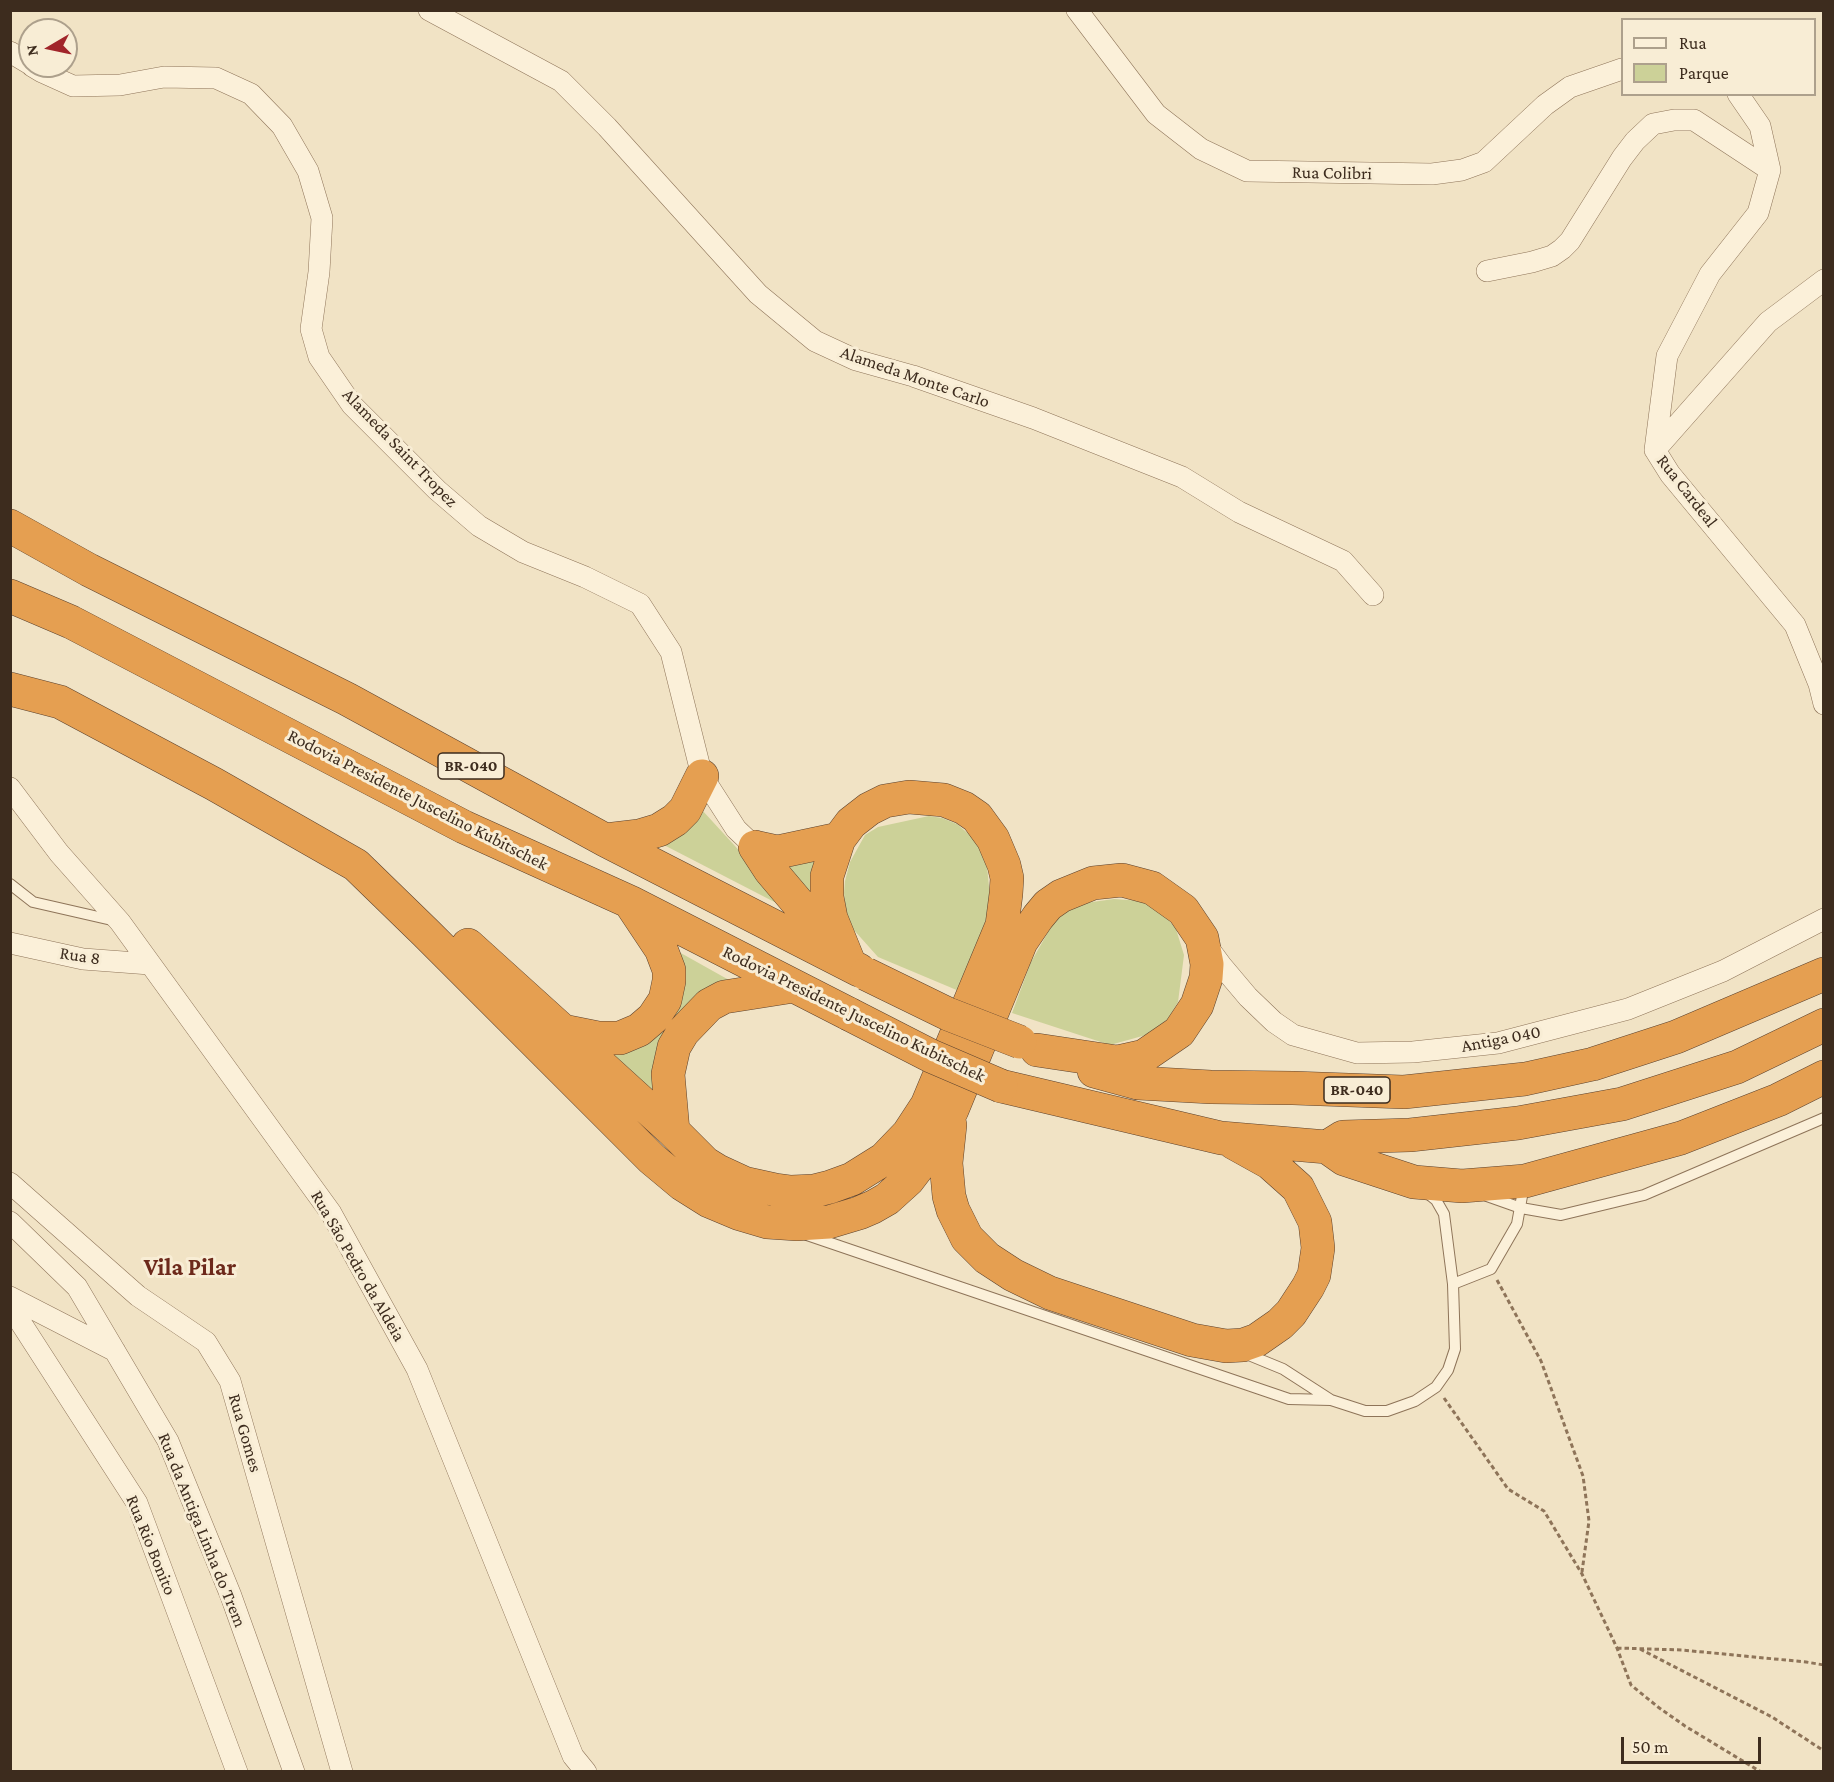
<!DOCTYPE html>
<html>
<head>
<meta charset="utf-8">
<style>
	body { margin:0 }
	#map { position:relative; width:1834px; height:1782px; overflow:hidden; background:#f1e3c5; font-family:"Crimson Pro",serif }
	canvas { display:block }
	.frame { position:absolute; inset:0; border:12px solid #3d2c1e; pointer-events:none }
	.legend { position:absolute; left:1621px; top:18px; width:195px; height:78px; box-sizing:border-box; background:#f8edd5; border:2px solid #ada08c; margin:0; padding:8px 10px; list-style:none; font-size:18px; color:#3d2c1e }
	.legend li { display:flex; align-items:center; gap:12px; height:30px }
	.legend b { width:30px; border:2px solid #ada08c }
	.north { position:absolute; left:18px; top:18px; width:60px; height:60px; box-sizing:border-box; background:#f8edd5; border:2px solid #ada08c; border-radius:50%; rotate:261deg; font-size:16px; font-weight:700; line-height:24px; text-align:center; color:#3d2c1e }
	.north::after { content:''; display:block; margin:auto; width:21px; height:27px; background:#a1252a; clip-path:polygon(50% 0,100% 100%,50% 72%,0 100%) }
	.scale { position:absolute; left:1621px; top:1737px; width:140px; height:27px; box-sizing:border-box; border:3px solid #3d2c1e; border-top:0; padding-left:8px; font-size:18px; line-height:21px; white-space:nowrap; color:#3d2c1e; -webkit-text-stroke:4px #f8edd5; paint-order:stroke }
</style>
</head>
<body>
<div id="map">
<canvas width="1834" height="1782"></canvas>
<div class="frame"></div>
<ul class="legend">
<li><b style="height:8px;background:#fbf0d9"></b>Rua</li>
<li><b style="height:16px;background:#ccd198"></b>Parque</li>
</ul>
<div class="north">N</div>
<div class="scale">50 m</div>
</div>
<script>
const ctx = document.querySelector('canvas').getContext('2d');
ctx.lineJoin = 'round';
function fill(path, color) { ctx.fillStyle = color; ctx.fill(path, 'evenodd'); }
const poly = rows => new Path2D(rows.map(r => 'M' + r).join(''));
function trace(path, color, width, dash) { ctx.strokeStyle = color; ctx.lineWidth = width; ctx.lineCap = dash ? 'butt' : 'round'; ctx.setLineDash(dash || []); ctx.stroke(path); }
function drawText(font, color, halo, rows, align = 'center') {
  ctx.font = font + ' "Crimson Pro",serif'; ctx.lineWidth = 6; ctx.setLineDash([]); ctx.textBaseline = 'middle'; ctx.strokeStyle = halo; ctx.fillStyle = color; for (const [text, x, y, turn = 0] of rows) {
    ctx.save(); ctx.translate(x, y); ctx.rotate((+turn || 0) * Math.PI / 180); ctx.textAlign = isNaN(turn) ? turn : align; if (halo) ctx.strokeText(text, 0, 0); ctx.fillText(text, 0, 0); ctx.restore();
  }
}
fill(poly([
	[702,810,789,905,788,909,662,844],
	[929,816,942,818,957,824,979,843,986,856,991,907,959,991,878,957,853,929,846,913,844,893,845,881,850,862,865,835,878,827],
	[819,856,813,903,777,863],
	[1114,899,1142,901,1162,912,1176,929,1184,955,1178,1002,1167,1020,1146,1035,1110,1045,1012,1013,1031,962,1055,920,1069,909,1085,903],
	[679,952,729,980,656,1100,603,1044,633,1044]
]), '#ccd198');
const lane = poly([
	[10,884,33,902,116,921],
	[1487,1196,1521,1208,1561,1215,1644,1195,1824,1118],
	[807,1235,1289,1399,1331,1400],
	[1453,1284,1491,1269,1517,1224,1524,1185],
	[1244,1353,1283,1369,1331,1400,1365,1411,1387,1411,1415,1401,1436,1387,1448,1370,1455,1349,1453,1284,1444,1214,1436,1200,1426,1192]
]);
const street = poly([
	[429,10,561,81,607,127,758,294,815,341,856,360,913,376,1033,418,1182,477,1239,512,1343,561,1373,595],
	[1077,10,1156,114,1201,149,1247,171,1432,174,1462,170,1484,162,1545,105,1570,87,1622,69],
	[10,52,30,64],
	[32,66,42,72,73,86,120,85,164,77,216,78,251,94,282,126,308,171,322,218,319,272,311,329,319,357,352,405,437,490,479,526,523,552,585,577,640,604,671,652,702,776,736,829,755,847],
	[1487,271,1532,262,1552,256,1562,249,1570,241,1622,158,1635,141,1653,124,1674,120,1694,120,1770,170],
	[1655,450,1667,356,1710,274,1758,213,1770,170,1760,126,1738,94],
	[1655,450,1670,474,1795,625,1819,684,1824,704],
	[1655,450,1768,322,1824,280],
	[10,788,59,853,120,922,331,1213,417,1369,573,1756,586,1772],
	[10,943,83,959,150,964],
	[1207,946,1221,965,1248,997,1274,1022,1293,1035,1357,1053,1413,1052,1498,1043,1628,1009,1723,971,1824,919],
	[10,1183,138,1296,206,1342,230,1381,342,1772],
	[10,1222,77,1287,168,1441,231,1596,294,1772],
	[10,1297,115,1351],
	[10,1306,137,1503,237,1772]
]);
const highway = poly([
	[10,526,89,570,347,699,605,840,859,970],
	[10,596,71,622,464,827,630,902,849,1014],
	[10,689,60,702,214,784,356,865,426,933,652,1159,682,1184,709,1201,740,1214,767,1222,797,1224,829,1222,859,1213,873,1207,887,1199,908,1180,934,1146,952,1110,1021,942,1038,917,1048,905,1061,896,1093,883,1122,880,1152,888,1183,910,1202,938,1207,964,1206,978,1197,1005,1179,1032,1144,1056,1117,1062,1037,1050],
	[605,840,639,836,659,830,675,820,685,810,702,776],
	[755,847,770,870,836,948],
	[755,847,778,852,839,839],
	[468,945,563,1031,598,1038,620,1038,639,1030,653,1018,665,1000,669,981,669,970,661,949,631,904],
	[563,1031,673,1131,705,1163,718,1171,744,1183,776,1190,791,1192,814,1191,830,1187,852,1179,884,1159,908,1134,927,1105,1002,925,1006,894,1007,878,1004,865,993,839,977,817,964,808,944,800,909,797,885,801,869,809,851,823,839,839,827,876,827,897,831,918,850,965],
	[1094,1071,1138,1083,1211,1087,1293,1088,1404,1092,1525,1079,1593,1064,1676,1037,1824,974],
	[1001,1086,1221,1138,1327,1147,1343,1137,1410,1135,1518,1123,1622,1104,1737,1067,1824,1025],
	[950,1125,946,1163,949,1196,953,1210,967,1238,987,1258,1013,1275,1050,1293,1192,1340,1226,1346,1243,1345,1257,1340,1280,1324,1291,1313,1308,1287,1314,1275,1318,1248,1315,1222,1298,1188,1270,1163,1234,1143],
	[673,1131,668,1074,674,1047,683,1032,709,1005,724,997,794,986],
	[1327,1147,1344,1159,1414,1182,1462,1186,1525,1181,1681,1138,1778,1100,1824,1077]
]);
trace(lane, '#8e7459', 12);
trace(street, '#8e7459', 22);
trace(highway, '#5c422e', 34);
trace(poly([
	[1497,1280,1541,1361,1583,1476,1589,1521,1582,1572],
	[1444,1398,1508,1489,1544,1511,1582,1574,1617,1648,1631,1685,1658,1707,1685,1726,1761,1772],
	[1617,1648,1682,1650,1806,1662,1824,1665],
	[1640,1649,1772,1717,1824,1751]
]), '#8e7459', 3, [4.5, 3]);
trace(lane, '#fbf0d9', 10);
trace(street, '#fbf0d9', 21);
trace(highway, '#e59f51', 33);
const highwayBridge = poly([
	[866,974,948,1014,1020,1042],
	[849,1014,931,1056,1001,1086]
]);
trace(highwayBridge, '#5c422e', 34, []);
trace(highwayBridge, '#e59f51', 33);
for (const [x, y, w] of [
	[471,766,66],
	[1357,1090,66]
]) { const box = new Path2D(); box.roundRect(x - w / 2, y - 13, w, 26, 4.5); ctx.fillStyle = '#f8edd5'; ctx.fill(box); trace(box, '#3d2c1e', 1.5); }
drawText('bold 16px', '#3d2c1e', null, [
	["BR-040",471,766],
	["BR-040",1357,1090]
]);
drawText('18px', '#3d2c1e', '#f8edd5', [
	["Rua Colibri",1332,173,1],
	["Alameda Monte Carlo",915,377,19],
	["Alameda Saint Tropez",400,448,46],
	["Rua Cardeal",1687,491,52],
	["Rodovia Presidente Juscelino Kubitschek",418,800,27],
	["Rua 8",80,956,9],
	["Rodovia Presidente Juscelino Kubitschek",854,1014,26],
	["Antiga 040",1501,1039,-11],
	["Rua São Pedro da Aldeia",358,1266,60],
	["Rua Gomes",245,1433,74],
	["Rua da Antiga Linha do Trem",202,1530,68],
	["Rua Rio Bonito",151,1545,68]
]);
drawText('bold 24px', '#6d291b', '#f8edd5', [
	["Vila Pilar",190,1268]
]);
</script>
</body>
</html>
